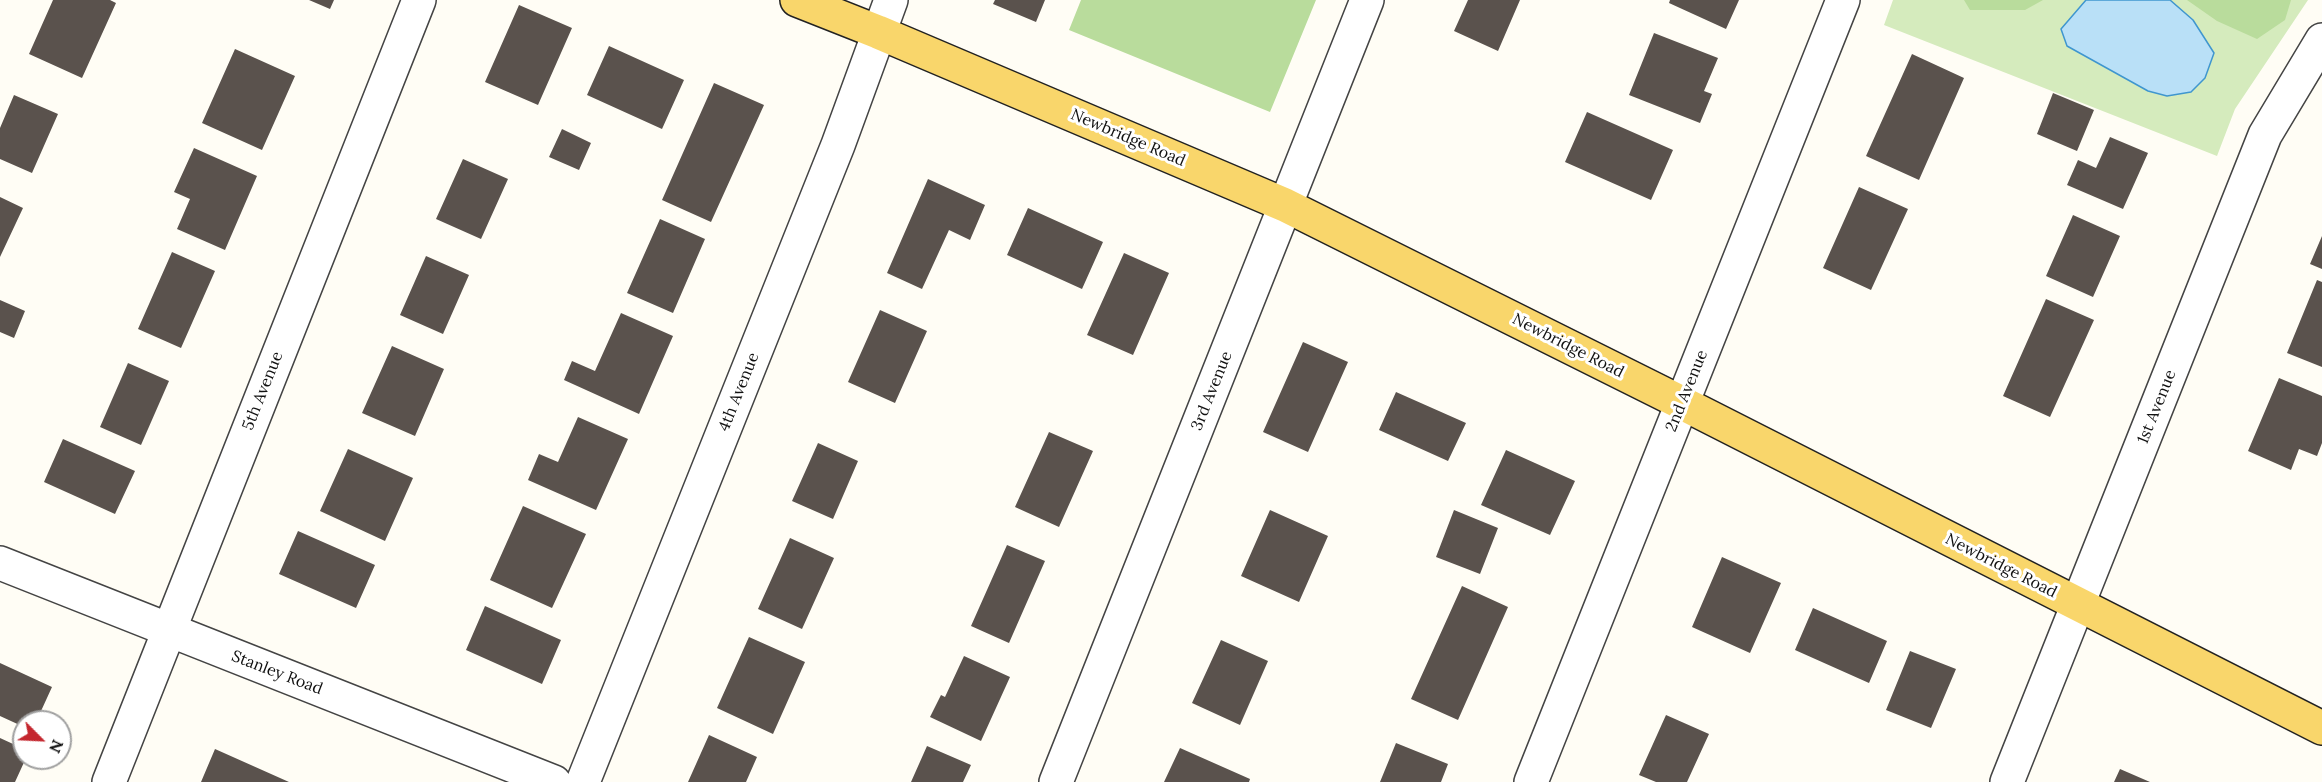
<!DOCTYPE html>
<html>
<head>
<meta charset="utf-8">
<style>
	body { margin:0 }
	#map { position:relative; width:2322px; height:782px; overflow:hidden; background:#fffdf5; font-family:Lora,serif }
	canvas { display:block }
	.north { position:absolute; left:12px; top:710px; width:60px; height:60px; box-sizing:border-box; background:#fff; border:2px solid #a0a0a0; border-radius:50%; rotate:114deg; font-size:16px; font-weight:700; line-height:24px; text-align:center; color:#111 }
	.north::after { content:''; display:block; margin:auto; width:21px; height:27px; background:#c4262e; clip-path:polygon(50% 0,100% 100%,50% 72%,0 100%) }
</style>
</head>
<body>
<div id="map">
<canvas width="2322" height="782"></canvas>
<div class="north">N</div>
</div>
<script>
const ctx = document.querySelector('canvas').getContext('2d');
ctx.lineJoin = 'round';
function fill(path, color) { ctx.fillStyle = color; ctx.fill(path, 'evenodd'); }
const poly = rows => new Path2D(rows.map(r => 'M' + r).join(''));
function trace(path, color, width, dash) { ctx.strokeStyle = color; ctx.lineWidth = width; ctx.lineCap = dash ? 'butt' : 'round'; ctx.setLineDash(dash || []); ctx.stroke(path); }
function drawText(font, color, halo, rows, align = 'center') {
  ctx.font = font + ' Lora,serif'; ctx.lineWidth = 6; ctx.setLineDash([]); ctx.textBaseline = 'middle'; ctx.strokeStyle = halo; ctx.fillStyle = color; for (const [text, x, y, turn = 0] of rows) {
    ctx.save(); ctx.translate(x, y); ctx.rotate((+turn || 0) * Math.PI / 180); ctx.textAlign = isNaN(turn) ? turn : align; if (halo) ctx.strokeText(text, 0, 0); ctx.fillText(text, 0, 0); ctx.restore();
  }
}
fill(poly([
	[1893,0,2308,0,2235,109,2217,156,1884,25]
]), '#d5ebbd');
fill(poly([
	[1081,0,1316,0,1270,112,1069,30],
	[1964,0,2043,0,2025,10,1970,10],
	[2187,0,2291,0,2285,20,2257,39,2217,21]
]), '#b9dc9c');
const water = poly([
	[2086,0,2170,0,2193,20,2214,53,2205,78,2191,92,2167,96,2148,91,2067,46,2061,29,2086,0]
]);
fill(water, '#b9e0f7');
trace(water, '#3f96cf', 1.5);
fill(poly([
	[53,0,110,0,116,3,82,78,29,54],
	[309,0,334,0,330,9],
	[995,0,1045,0,1036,22,993,4],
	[1468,0,1520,0,1498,51,1454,31],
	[1670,0,1739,0,1726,29,1669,3],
	[519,5,572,28,538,105,485,82],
	[1654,33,1718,58,1704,91,1712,94,1700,123,1629,95],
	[609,46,684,80,662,129,587,95],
	[235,49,295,76,262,150,202,123],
	[1912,54,1964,78,1919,180,1866,156],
	[714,83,764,105,711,222,662,200],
	[2053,93,2094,110,2077,151,2037,134],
	[14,95,58,114,32,173,0,159,0,128],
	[1587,112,1673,150,1651,200,1565,162],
	[562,129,591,143,579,170,549,157],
	[2110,137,2148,153,2123,209,2067,185,2078,160,2096,168],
	[194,148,257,176,225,250,177,229,190,199,174,192],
	[463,159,508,179,481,239,436,219],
	[928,179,985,205,970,240,949,230,922,289,887,273],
	[1859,187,1908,209,1871,290,1823,268],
	[0,197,23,208,0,257],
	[1028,208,1103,242,1082,289,1007,255],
	[2073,215,2120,236,2093,297,2046,276],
	[660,219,705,239,673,313,627,293],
	[2322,236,2322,269,2310,264],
	[172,252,215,271,181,348,138,329],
	[1124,253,1169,273,1133,355,1087,335],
	[426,256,469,275,443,334,400,315],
	[2317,280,2322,282,2322,367,2287,353],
	[2046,299,2094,320,2050,417,2003,396],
	[0,300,25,311,14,338,0,332],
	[880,310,927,331,895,403,848,382],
	[621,313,673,336,639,414,564,380,572,361,595,371],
	[1303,342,1348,362,1308,452,1263,432],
	[392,346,444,369,415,436,362,413],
	[128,363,169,381,141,445,100,427],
	[2279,378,2322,396,2322,443,2317,456,2299,449,2291,470,2248,451],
	[1396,392,1466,423,1448,461,1379,430],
	[578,417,628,439,596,510,528,480,539,454,558,462],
	[1049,432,1093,451,1059,527,1015,507],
	[63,439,135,471,115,514,44,482],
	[818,443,858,461,833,519,792,501],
	[348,449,413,478,385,541,320,511],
	[1506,450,1575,481,1550,535,1481,505],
	[523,506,586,534,552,608,490,580],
	[1270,510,1328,536,1299,602,1241,576],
	[1454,510,1498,528,1480,574,1436,557],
	[298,531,375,565,356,608,279,574],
	[790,538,834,558,802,629,758,609],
	[1007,545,1045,561,1009,643,971,626],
	[1722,557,1781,583,1750,653,1692,627],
	[1462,586,1508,607,1458,720,1411,699],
	[485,606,561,640,542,684,466,650],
	[1813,608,1887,641,1869,683,1795,650],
	[749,637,805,662,773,734,717,708],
	[1221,640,1268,661,1240,725,1192,703],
	[1910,651,1956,669,1931,728,1886,710],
	[964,656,1010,677,981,741,930,717,941,695,945,697],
	[0,663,52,687,36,722,24,722,24,727,0,716],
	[1666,715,1709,734,1687,782,1656,782,1639,775],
	[709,735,757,757,746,782,688,782],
	[0,738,24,749,24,758,26,758,15,782,0,782],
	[1396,743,1448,764,1441,782,1380,782],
	[927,746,971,765,963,782,911,782],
	[1180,748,1250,779,1249,782,1164,782],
	[215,749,289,782,201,782],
	[2120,769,2150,782,2114,782]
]), '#5a524d');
const street = poly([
	[0,563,554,782],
	[109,782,419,0],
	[583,782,838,145,891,0],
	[1056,782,1367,0],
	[1531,782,1843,0],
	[2007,782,2265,135,2322,40]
]);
const primary = poly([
	[797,0,878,32,1285,205,1682,403,2322,728]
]);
trace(street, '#444', 36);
trace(primary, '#222', 36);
trace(street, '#fff', 33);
trace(primary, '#f9d66b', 33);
drawText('16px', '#111', '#fff', [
	["Newbridge Road",1128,138,23],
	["Newbridge Road",1568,346,27],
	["5th Avenue",263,391,-68],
	["3rd Avenue",1212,391,-68],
	["2nd Avenue",1687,391,-68],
	["4th Avenue",739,392,-68],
	["1st Avenue",2157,407,-68],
	["Newbridge Road",2001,566,27],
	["Stanley Road",277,673,21]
]);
</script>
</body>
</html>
